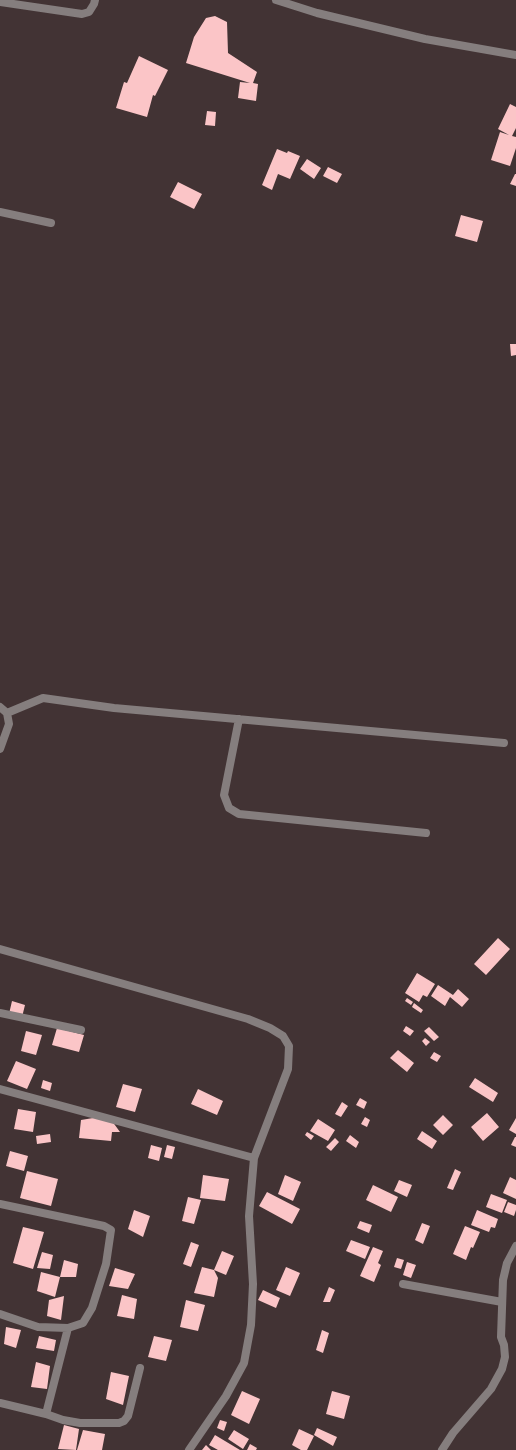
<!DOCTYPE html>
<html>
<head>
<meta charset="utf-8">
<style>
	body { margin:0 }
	canvas { display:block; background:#423334 }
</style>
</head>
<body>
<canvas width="516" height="1450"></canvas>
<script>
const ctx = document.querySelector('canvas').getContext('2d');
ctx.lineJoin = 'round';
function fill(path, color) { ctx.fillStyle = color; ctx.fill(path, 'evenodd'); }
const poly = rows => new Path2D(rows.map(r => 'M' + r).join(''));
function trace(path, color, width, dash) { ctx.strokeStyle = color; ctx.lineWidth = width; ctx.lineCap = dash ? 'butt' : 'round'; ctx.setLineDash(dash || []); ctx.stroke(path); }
fill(poly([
	[215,16,227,22,228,53,257,72,253,83,258,84,256,101,238,98,240,82,250,83,186,63,194,37,206,18],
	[139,56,168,70,155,96,153,95,147,117,116,108,124,82,127,83],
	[510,104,516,107,516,128,512,136,516,137,516,148,510,166,491,160,500,132,509,135,498,129],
	[207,111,216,112,215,126,205,125],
	[277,149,287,153,288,151,300,156,290,179,278,174,272,190,262,185],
	[307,159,321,168,314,179,300,169],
	[328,167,342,174,337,183,323,176],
	[515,174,516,174,516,186,510,184],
	[178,182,202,194,194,209,170,197],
	[461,215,483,221,477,242,455,236],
	[510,344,516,344,516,355,511,356],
	[498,938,510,949,486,975,474,964],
	[417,973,435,984,427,997,423,995,419,1002,405,993],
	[438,985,453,995,458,989,469,999,462,1007,450,997,445,1006,431,996],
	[407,998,413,1002,411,1005,405,1001],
	[12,1001,25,1005,22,1017,9,1014],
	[414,1003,423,1010,421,1013,412,1007],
	[406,1026,414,1031,410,1036,403,1031],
	[429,1027,439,1037,434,1041,424,1031],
	[57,1028,84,1035,79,1052,52,1045],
	[26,1031,42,1035,36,1055,21,1051],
	[425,1038,430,1042,426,1046,422,1041],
	[398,1050,414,1063,407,1072,390,1058],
	[434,1052,441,1056,437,1062,430,1058],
	[16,1061,36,1069,27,1089,7,1081],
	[475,1078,498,1093,493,1102,469,1087],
	[43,1080,52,1083,50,1091,41,1088],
	[123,1084,142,1089,135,1112,116,1107],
	[198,1089,223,1101,217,1115,191,1104],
	[360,1098,367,1102,364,1109,356,1105],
	[342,1102,348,1106,341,1117,335,1114],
	[18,1109,36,1112,33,1132,14,1129],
	[487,1113,499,1127,483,1141,471,1127],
	[443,1115,453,1125,443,1135,433,1125],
	[99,1117,112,1121,120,1132,112,1132,111,1141,79,1138,81,1120],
	[365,1117,370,1120,367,1127,361,1124],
	[516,1118,516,1134,509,1130],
	[318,1119,335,1130,328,1141,310,1131],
	[422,1131,437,1141,432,1149,417,1139],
	[307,1132,314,1136,311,1140,305,1135],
	[50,1134,51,1142,37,1144,36,1136],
	[350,1135,359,1142,356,1148,346,1141],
	[515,1137,516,1137,516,1147,511,1145],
	[335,1138,339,1142,331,1151,326,1147],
	[151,1145,162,1148,159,1161,148,1158],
	[167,1145,175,1147,172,1159,164,1157],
	[10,1151,28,1156,24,1171,6,1166],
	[455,1169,461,1172,453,1190,447,1188],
	[27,1171,58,1179,51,1206,20,1198],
	[203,1175,229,1179,225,1201,200,1198],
	[285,1175,301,1182,293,1201,278,1194],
	[510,1177,516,1180,516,1199,503,1193],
	[399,1180,412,1185,407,1197,394,1191],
	[373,1185,398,1197,391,1212,366,1200],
	[267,1192,300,1209,292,1224,259,1206],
	[491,1194,507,1200,502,1213,486,1207],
	[188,1197,201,1200,194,1224,182,1221],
	[508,1202,516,1205,516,1210,514,1216,504,1212],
	[134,1210,150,1216,143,1237,128,1229],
	[477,1210,498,1219,495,1228,491,1227,489,1232,471,1225],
	[360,1221,372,1225,369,1233,357,1228],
	[422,1223,430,1226,423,1244,415,1240],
	[465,1226,480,1232,473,1248,471,1247,466,1260,453,1254],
	[23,1227,44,1232,33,1269,13,1263],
	[351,1240,370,1247,365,1259,346,1251],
	[191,1242,199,1245,191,1267,183,1264],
	[373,1247,383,1251,378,1263,381,1265,374,1282,360,1276],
	[222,1251,234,1256,226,1275,214,1270],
	[42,1252,53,1255,50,1269,37,1268],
	[397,1258,404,1260,401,1269,394,1267],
	[64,1260,78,1264,76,1277,60,1277],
	[407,1262,416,1265,411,1278,403,1275],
	[202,1267,214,1270,218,1278,214,1297,194,1293],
	[286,1267,300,1273,290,1296,276,1290],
	[115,1268,135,1274,128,1289,109,1286],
	[41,1272,60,1277,55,1297,37,1291],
	[329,1287,335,1290,330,1302,323,1302],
	[263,1290,280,1298,276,1308,258,1300],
	[122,1295,137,1299,134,1319,117,1316],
	[64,1296,61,1320,47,1316,49,1300],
	[186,1300,205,1305,198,1331,180,1327],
	[6,1327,21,1330,16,1348,4,1344],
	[322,1330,329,1333,323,1353,316,1350],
	[39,1336,56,1340,54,1351,36,1348],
	[154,1336,172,1340,166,1361,148,1357],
	[36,1362,50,1366,47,1389,31,1387],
	[111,1372,129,1376,123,1405,106,1399],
	[242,1391,260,1399,249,1424,231,1415],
	[332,1391,350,1396,344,1419,326,1414],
	[220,1420,227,1422,224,1431,217,1428],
	[64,1425,79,1429,76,1450,58,1449],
	[317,1428,337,1437,333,1446,314,1435],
	[299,1429,314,1436,307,1450,301,1450,292,1445],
	[83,1430,105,1434,102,1450,77,1450],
	[234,1430,249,1439,243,1449,228,1439],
	[215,1435,240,1450,218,1450,209,1445],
	[250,1444,257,1448,256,1450,247,1450],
	[206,1445,211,1450,202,1450]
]), '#fbc5c7');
trace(poly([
	[276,0,317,13,425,39,516,55],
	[0,2,82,14,89,12,94,4,95,0],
	[0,212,51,223],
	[0,707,7,713,9,724,0,749],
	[7,713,43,698,114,708,504,743],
	[239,719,224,795,229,808,239,814,426,833],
	[0,949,248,1019,270,1028,283,1036,289,1046,288,1069,254,1158,249,1216,253,1284,251,1325,244,1363,226,1396,189,1450],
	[0,1013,81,1030],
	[0,1089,254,1158],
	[0,1204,104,1226,111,1230,106,1264,92,1308,83,1323,68,1328,38,1327,0,1314],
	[403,1284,502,1302],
	[0,1403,46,1414,63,1420,80,1423,119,1423,124,1421,128,1416,140,1368],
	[46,1414,68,1328],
	[442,1450,453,1433,491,1389,502,1369,505,1357,504,1345,501,1337,503,1280,507,1263,516,1246]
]), '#857e7e', 8);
</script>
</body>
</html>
